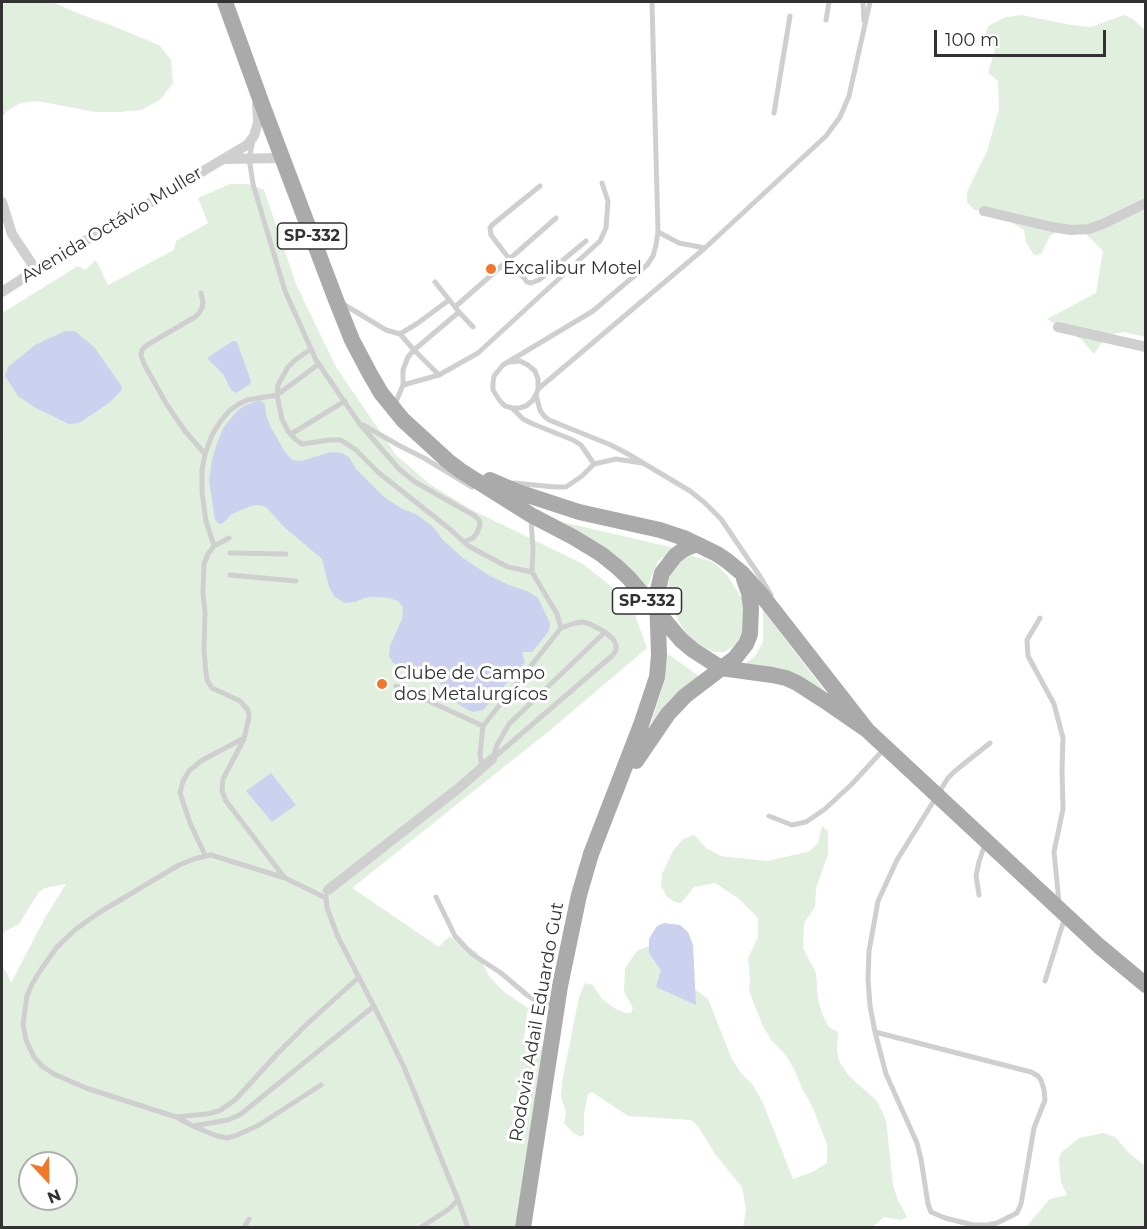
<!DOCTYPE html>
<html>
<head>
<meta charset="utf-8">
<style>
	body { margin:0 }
	#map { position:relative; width:1147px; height:1229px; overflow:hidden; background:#fff; font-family:Montserrat,sans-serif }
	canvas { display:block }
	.frame { position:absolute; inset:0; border:3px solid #323232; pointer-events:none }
	.north { position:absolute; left:18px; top:1151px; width:60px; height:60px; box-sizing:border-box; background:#fff; border:2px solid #adadad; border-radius:50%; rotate:158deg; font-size:16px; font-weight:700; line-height:24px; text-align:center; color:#323232 }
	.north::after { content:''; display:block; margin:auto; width:21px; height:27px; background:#f0772c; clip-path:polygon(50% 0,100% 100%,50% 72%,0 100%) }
	.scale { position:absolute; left:934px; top:30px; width:172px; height:27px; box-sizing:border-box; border:3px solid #323232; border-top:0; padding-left:8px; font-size:18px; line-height:21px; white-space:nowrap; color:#323232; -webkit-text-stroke:4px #fff; paint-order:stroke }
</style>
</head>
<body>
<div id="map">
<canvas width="1147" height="1229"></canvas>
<div class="frame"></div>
<div class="north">N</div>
<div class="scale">100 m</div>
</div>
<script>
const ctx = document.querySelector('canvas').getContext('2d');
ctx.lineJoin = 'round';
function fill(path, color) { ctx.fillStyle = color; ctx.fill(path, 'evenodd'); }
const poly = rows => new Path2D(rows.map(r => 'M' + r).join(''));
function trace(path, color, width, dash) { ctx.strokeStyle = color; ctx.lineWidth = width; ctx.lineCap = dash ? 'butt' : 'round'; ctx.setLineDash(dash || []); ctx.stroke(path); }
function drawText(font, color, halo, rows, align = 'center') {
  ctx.font = font + ' Montserrat,sans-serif'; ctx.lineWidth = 6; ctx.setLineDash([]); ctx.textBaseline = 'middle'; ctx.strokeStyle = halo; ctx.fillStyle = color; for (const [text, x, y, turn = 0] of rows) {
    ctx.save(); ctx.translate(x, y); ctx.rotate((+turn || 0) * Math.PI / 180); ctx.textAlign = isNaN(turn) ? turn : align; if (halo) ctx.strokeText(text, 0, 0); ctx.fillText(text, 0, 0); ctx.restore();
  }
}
fill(poly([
	[2,2,52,2,80,14,118,28,159,45,171,60,173,83,160,100,141,110,121,112,95,112,37,101,21,103,8,110,2,118],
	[1022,15,1071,25,1091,27,1124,15,1133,19,1145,30,1145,337,1124,332,1107,335,1094,354,1082,340,1047,319,1096,293,1103,251,1087,235,1065,225,1050,236,1041,254,1034,255,1026,242,1024,230,992,211,974,210,967,202,967,192,987,151,999,109,998,81,988,73,995,50,986,32,988,26,1006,17],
	[230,184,247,184,264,190,296,284,336,367,396,455,431,485,472,510,583,564,607,583,632,607,647,648,549,731,352,888,439,947,445,940,450,937,477,952,489,976,504,992,528,1008,524,1037,539,1043,550,1056,529,1227,2,1227,2,967,6,971,11,983,46,916,66,884,45,888,39,892,19,924,4,932,2,937,2,437,4,436,2,434,2,313,78,266,85,270,96,260,108,285,174,250,176,241,208,223,198,198],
	[30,1163,66,1163,66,1199,30,1199],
	[562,522,675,548,658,561,647,588,633,570,614,554],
	[686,554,713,562,727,575,743,600,743,633,735,645,725,652,713,652,688,638,672,608,667,592,671,569],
	[763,610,830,698,743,666,755,656,763,642],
	[668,654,700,677,650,727,661,691],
	[822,826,828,831,828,854,816,889,815,907,804,923,803,948,816,973,818,1000,823,1016,829,1027,838,1032,837,1050,839,1061,849,1076,877,1101,886,1120,893,1185,898,1201,907,1217,901,1220,884,1217,875,1225,875,1227,743,1227,746,1210,742,1187,715,1154,698,1126,691,1120,628,1116,592,1092,588,1094,584,1114,584,1135,581,1137,573,1133,564,1123,566,1113,561,1096,562,1082,579,997,585,983,593,985,602,999,614,1008,625,1013,631,1013,633,1008,624,992,625,968,637,951,646,947,655,946,689,985,708,999,731,1057,740,1072,753,1085,763,1103,793,1179,812,1172,827,1163,827,1144,812,1106,802,1088,794,1069,785,1054,772,1041,763,1026,749,991,750,981,748,958,758,937,758,918,739,899,715,883,694,887,681,903,675,902,667,897,661,886,662,874,673,851,683,839,694,835,706,848,721,856,768,861,810,851,818,843],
	[1103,1133,1115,1137,1129,1153,1145,1166,1145,1227,1026,1227,1050,1199,1067,1195,1061,1182,1059,1158,1062,1152,1079,1138]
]), '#e1efdf');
fill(poly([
	[65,331,75,331,94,347,121,385,122,390,109,403,79,423,69,424,34,407,18,396,5,376,8,367,35,345],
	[233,341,237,342,251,381,250,384,236,393,232,391,223,374,208,359,208,357],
	[260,400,265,404,266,415,270,426,285,452,292,460,301,461,331,452,342,453,349,457,356,469,384,497,402,509,416,514,432,526,444,541,463,558,490,576,509,585,527,591,538,598,550,623,549,631,532,652,522,652,525,662,483,710,473,712,466,709,451,699,438,680,426,675,414,674,403,669,393,663,389,656,390,646,402,619,403,607,399,602,390,598,372,597,365,598,355,602,344,603,334,596,329,587,322,559,284,527,266,507,258,505,251,506,232,514,223,523,219,524,215,520,209,481,212,460,218,440,224,427,238,410,246,405],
	[271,773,296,805,272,822,246,791],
	[664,923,680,925,688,932,693,945,696,1005,656,987,661,970,649,953,649,939,657,926]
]), '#cbd1ef');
trace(poly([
	[863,2,864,21],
	[826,20,829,2],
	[774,113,790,16],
	[253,141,249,158,253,184,285,291,316,360,359,423,399,469,415,482,475,516,479,520,480,525,477,533,473,538,464,542],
	[540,186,492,225,490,228,491,235,527,282,531,283,539,280,586,241],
	[658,232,679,243,705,248],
	[435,282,459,312,473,327],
	[201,293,203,302,202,308,199,313,195,317,147,345,142,350,141,355,144,364,167,405,185,431,205,454],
	[343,304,386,330,400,334,418,323,449,300],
	[455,307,556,218],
	[400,334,414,350,439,375],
	[311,349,295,360,288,367,278,385,277,395,282,419,288,431,296,440,302,444,329,440,341,440,356,450,379,473,451,530,467,545,487,556,508,567,532,572],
	[510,362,520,361,528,365,535,371,538,379,538,389,536,395,532,401,526,406,519,408,512,408],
	[403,385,403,370,408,357,414,350,459,312],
	[538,389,705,248,826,136,840,117,849,96,870,2],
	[536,395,540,410,544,416,549,420,611,445,628,454,690,491,705,503,721,519,761,578,771,595],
	[395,404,403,385,439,375,478,353,600,241,606,228,608,201,602,183],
	[363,425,400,446,424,458,472,487],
	[291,434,345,401],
	[594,464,581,445,573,440,533,424,523,419,512,408,505,406,500,401,493,390,493,383,494,376,503,365,593,311,647,265,653,256,656,245,658,232,652,2],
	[514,483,555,487,566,487,582,476,594,464,616,459,642,463],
	[229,538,214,546,208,554,204,564,203,593,205,613,204,650,206,673,207,680,212,688,240,701,248,710,249,717,244,739,223,779,222,791,226,801,284,877],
	[214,546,206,521,202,492,202,470,205,454,212,435,220,422,229,411,239,404,247,400,277,395,319,364],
	[230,553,286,554],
	[230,575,296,581],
	[1040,618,1027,640,1028,656,1054,704,1063,738,1062,769,1063,809,1054,852,1059,902],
	[396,686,483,726,480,754,482,769],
	[483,726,561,628,557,614,532,572,533,549,531,520],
	[493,758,497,745,509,724,605,632],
	[492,759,613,655,616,650,616,645,613,639,605,632,590,624,583,622,575,623,561,628],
	[769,816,792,825,806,822,825,809,852,784,884,749],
	[205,855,190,823,180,793,183,781,189,771,201,761,242,739],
	[979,895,976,876,979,862,985,844],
	[326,896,327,908,338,937,382,1022,404,1067,458,1200,449,1209,420,1228],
	[436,897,455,936,472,954,501,973,527,995,536,1001,555,1004],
	[326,898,285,878,211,855,194,859,179,865,100,912,76,929,57,947,42,968,32,984,27,996,23,1024,26,1040,34,1057,42,1066,54,1074,86,1088,176,1117,207,1114,219,1111,235,1100,279,1052,307,1024,359,977],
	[1045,981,1064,920],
	[875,1032,1031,1072,1038,1076,1041,1080,1044,1090,1045,1100,1034,1128,1021,1204,1017,1213,997,1223,987,1225,973,1225,945,1218,931,1212,928,1204,921,1159,917,1143,886,1074,875,1032,870,1006,868,979,869,951,878,901,897,860,948,778,955,771,990,743],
	[178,1118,193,1126,228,1120,241,1114,374,1006],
	[195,1127,217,1136,227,1138,235,1136,259,1125,321,1085],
	[458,1200,468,1228],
	[244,1228,249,1219]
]), '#cfcfcf', 5);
trace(poly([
	[224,159,282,158],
	[2,202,12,234,36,270],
	[984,211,1052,227,1071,230,1089,229,1105,223,1146,203],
	[2,292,36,270,247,145,254,136,258,122,257,104],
	[1058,327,1146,347],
	[328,890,460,787,492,759]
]), '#cfcfcf', 10);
trace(poly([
	[225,2,263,107,336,300,352,340,370,374,381,393,403,420,449,462,461,471,531,515,573,537,601,554,616,566,628,577,681,640,693,650,721,668,772,675,786,678,797,683,825,701,867,730],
	[490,480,518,492,579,512,660,530,684,538,717,554,726,560,743,574,760,593,867,730,1099,946,1146,985],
	[636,761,668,714,685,696,735,658,746,644,750,634,751,608,749,593,744,579],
	[523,1228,560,986,579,895,591,854,641,725,657,677,659,655,657,594,662,573,675,556,684,549,697,544]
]), '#aaa', 16);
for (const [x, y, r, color] of [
	[491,269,6,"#f0772c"],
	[382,684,6,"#f0772c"]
]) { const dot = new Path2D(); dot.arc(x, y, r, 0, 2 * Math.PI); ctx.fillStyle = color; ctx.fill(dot); trace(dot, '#fff', 2); }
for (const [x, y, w] of [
	[312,236,69],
	[647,601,69]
]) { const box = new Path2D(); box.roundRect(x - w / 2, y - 13, w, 26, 4.5); ctx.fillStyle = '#fff'; ctx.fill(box); trace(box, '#323232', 1.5); }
drawText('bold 16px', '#323232', null, [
	["SP-332",312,236],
	["SP-332",647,601]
]);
drawText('18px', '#323232', '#fff', [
	["Avenida Octávio Muller",112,225,-31],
	["Rodovia Adail Eduardo Gut",537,1022,-80]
]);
drawText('18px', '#323232', '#fff', [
	["Excalibur Motel",503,269],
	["Clube de Campo",394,674],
	["dos Metalurgícos",394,695]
], 'left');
</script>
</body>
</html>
